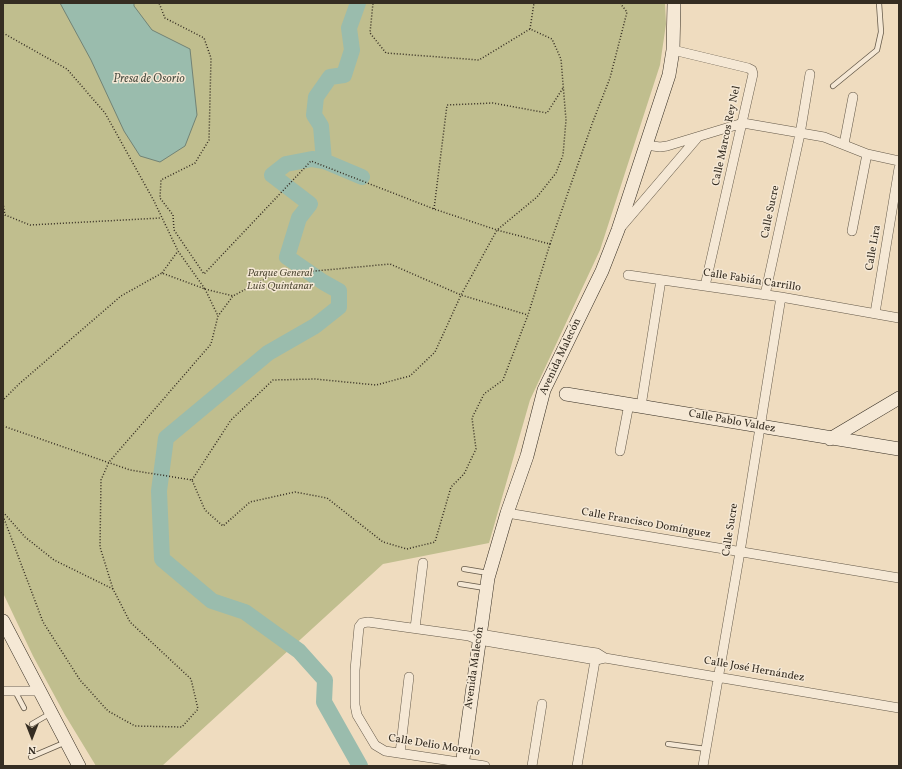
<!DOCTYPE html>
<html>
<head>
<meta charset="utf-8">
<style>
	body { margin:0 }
	#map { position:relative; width:902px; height:769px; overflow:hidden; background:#efdcbf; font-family:Vollkorn,serif }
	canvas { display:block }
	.frame { position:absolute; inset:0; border:4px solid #352d22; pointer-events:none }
	.north { position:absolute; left:12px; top:717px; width:40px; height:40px; -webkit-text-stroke:3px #f5e8d5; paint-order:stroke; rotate:180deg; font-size:11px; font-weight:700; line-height:16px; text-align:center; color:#352d22 }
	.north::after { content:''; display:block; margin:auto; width:14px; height:18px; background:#352d22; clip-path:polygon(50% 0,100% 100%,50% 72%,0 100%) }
</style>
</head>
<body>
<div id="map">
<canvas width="902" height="769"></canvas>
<div class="frame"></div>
<div class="north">N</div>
</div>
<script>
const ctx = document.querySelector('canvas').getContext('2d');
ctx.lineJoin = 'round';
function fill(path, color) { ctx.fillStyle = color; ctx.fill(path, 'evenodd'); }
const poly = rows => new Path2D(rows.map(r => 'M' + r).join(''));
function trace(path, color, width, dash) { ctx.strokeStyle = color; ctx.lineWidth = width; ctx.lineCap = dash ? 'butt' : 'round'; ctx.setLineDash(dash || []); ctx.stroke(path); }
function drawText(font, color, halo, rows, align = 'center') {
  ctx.font = font + ' Vollkorn,serif'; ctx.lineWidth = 3; ctx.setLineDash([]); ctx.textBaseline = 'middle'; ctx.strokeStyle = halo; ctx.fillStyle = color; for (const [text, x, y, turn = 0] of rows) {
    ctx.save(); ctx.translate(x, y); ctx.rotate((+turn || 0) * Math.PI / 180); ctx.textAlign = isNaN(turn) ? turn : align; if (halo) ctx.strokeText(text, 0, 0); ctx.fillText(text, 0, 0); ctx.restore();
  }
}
fill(poly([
	[3,3,665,3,666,24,660,65,600,250,530,400,489,543,383,564,162,766,96,766,65,715,33,656,3,593]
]), '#c0be8e');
const water = poly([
	[60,3,134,3,134,6,152,30,190,49,197,115,185,146,160,162,140,156,124,131,91,60,60,3]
]);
fill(water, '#9abcad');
trace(water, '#728375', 1);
trace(poly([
	[358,3,349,28,352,50,344,75,330,77,316,97,314,115,321,126,324,161,362,177],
	[324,161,312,159,286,164,272,175,310,204,299,218,287,257,323,282,339,291,339,307,315,326,268,353,166,438,159,491,162,559,212,601,245,612,299,651,325,680,324,702,360,766]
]), '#9abcad', 16);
const lane = poly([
	[833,86,877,50,881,32,879,3],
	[464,569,488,573],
	[460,584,485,588],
	[15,691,24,708],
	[32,724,51,713],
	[668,744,706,749],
	[31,757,66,742]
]);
const street = poly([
	[673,50,748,68,752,70,753,74,705,286],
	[844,144,853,97],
	[646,145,660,147,667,146,743,123,824,137,867,154,899,161],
	[622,226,698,137],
	[852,231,867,154],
	[628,275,781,297,899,318],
	[765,295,800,134,810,74],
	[875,313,899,168],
	[641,406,661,280],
	[620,451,629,404],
	[507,513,899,578],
	[415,628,423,563],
	[475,635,480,634,583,651,597,653,605,658],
	[3,691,38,691],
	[400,753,409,677],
	[485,766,385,751,375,745,357,715,355,705,355,670,359,627,362,623,368,622,469,636,479,640,573,656,596,660,605,658,899,708],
	[532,766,542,704],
	[577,766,596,655],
	[703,766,740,552,781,297]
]);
const secondary = poly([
	[566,394,899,449],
	[830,439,899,398],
	[3,621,79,766],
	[462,766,488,578,507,513,527,456,544,390,602,271,618,230,669,75,673,50,674,3]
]);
trace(lane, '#645949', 6);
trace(street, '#645949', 10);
trace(secondary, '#352d22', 14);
trace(poly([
	[530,29,534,3],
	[3,33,67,69,105,113,154,201,178,251,205,289,162,273,121,296,19,384,3,400],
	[3,203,5,215,30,225,161,218],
	[434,209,447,105,493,103,547,113,563,88],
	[550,244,592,124,610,78,627,12,620,3],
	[162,273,178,251],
	[205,289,233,296,272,275,390,264,461,295,528,315],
	[205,289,218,316],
	[3,426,130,470,192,480,205,510,223,526,250,502,295,492,327,498,383,542,407,549,435,542,451,487,464,474,476,449,472,418,484,394,503,380,528,315,550,244,497,230,434,209,311,161,204,274,174,230,173,215,160,198,161,180,195,163,209,140,211,58,204,38,165,18,159,3],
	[192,480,231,420,273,380,315,379,376,385,410,376,435,352,461,295,497,230,537,197,556,173,563,155,566,120,561,59,552,39,530,29,479,60,386,53,370,33,373,3],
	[3,512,25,537,54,560,113,589],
	[3,516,43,622,80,680,108,711,135,726,182,727,198,709,191,679,130,622,113,589,100,547,101,480,109,462,211,344,218,316,233,296]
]), '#352d22', 1.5, [1, 2]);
trace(lane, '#f5e8d5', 4.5);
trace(street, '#f5e8d5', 9);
trace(secondary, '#f5e8d5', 13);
drawText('11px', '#352d22', '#f5e8d5', [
	["Calle Marcos Rey Nel",727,136,-78],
	["Calle Sucre",771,212,-78],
	["Calle Lira",874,248,-80],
	["Calle Fabián Carrillo",752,281,9],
	["Avenida Malecón",561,357,-65],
	["Calle Pablo Valdez",732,422,10],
	["Calle Francisco Domínguez",646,524,10],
	["Calle Sucre",731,530,-81],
	["Avenida Malecón",475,668,-82],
	["Calle José Hernández",754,670,10],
	["Calle Delio Moreno",434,746,9]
]);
drawText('italic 11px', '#58513d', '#f5e8d5', [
	["Parque General",280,274],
	["Luis Quintanar",280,287]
]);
drawText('italic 12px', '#4e5145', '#f5e8d5', [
	["Presa de Osorio",149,80]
]);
</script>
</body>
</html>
